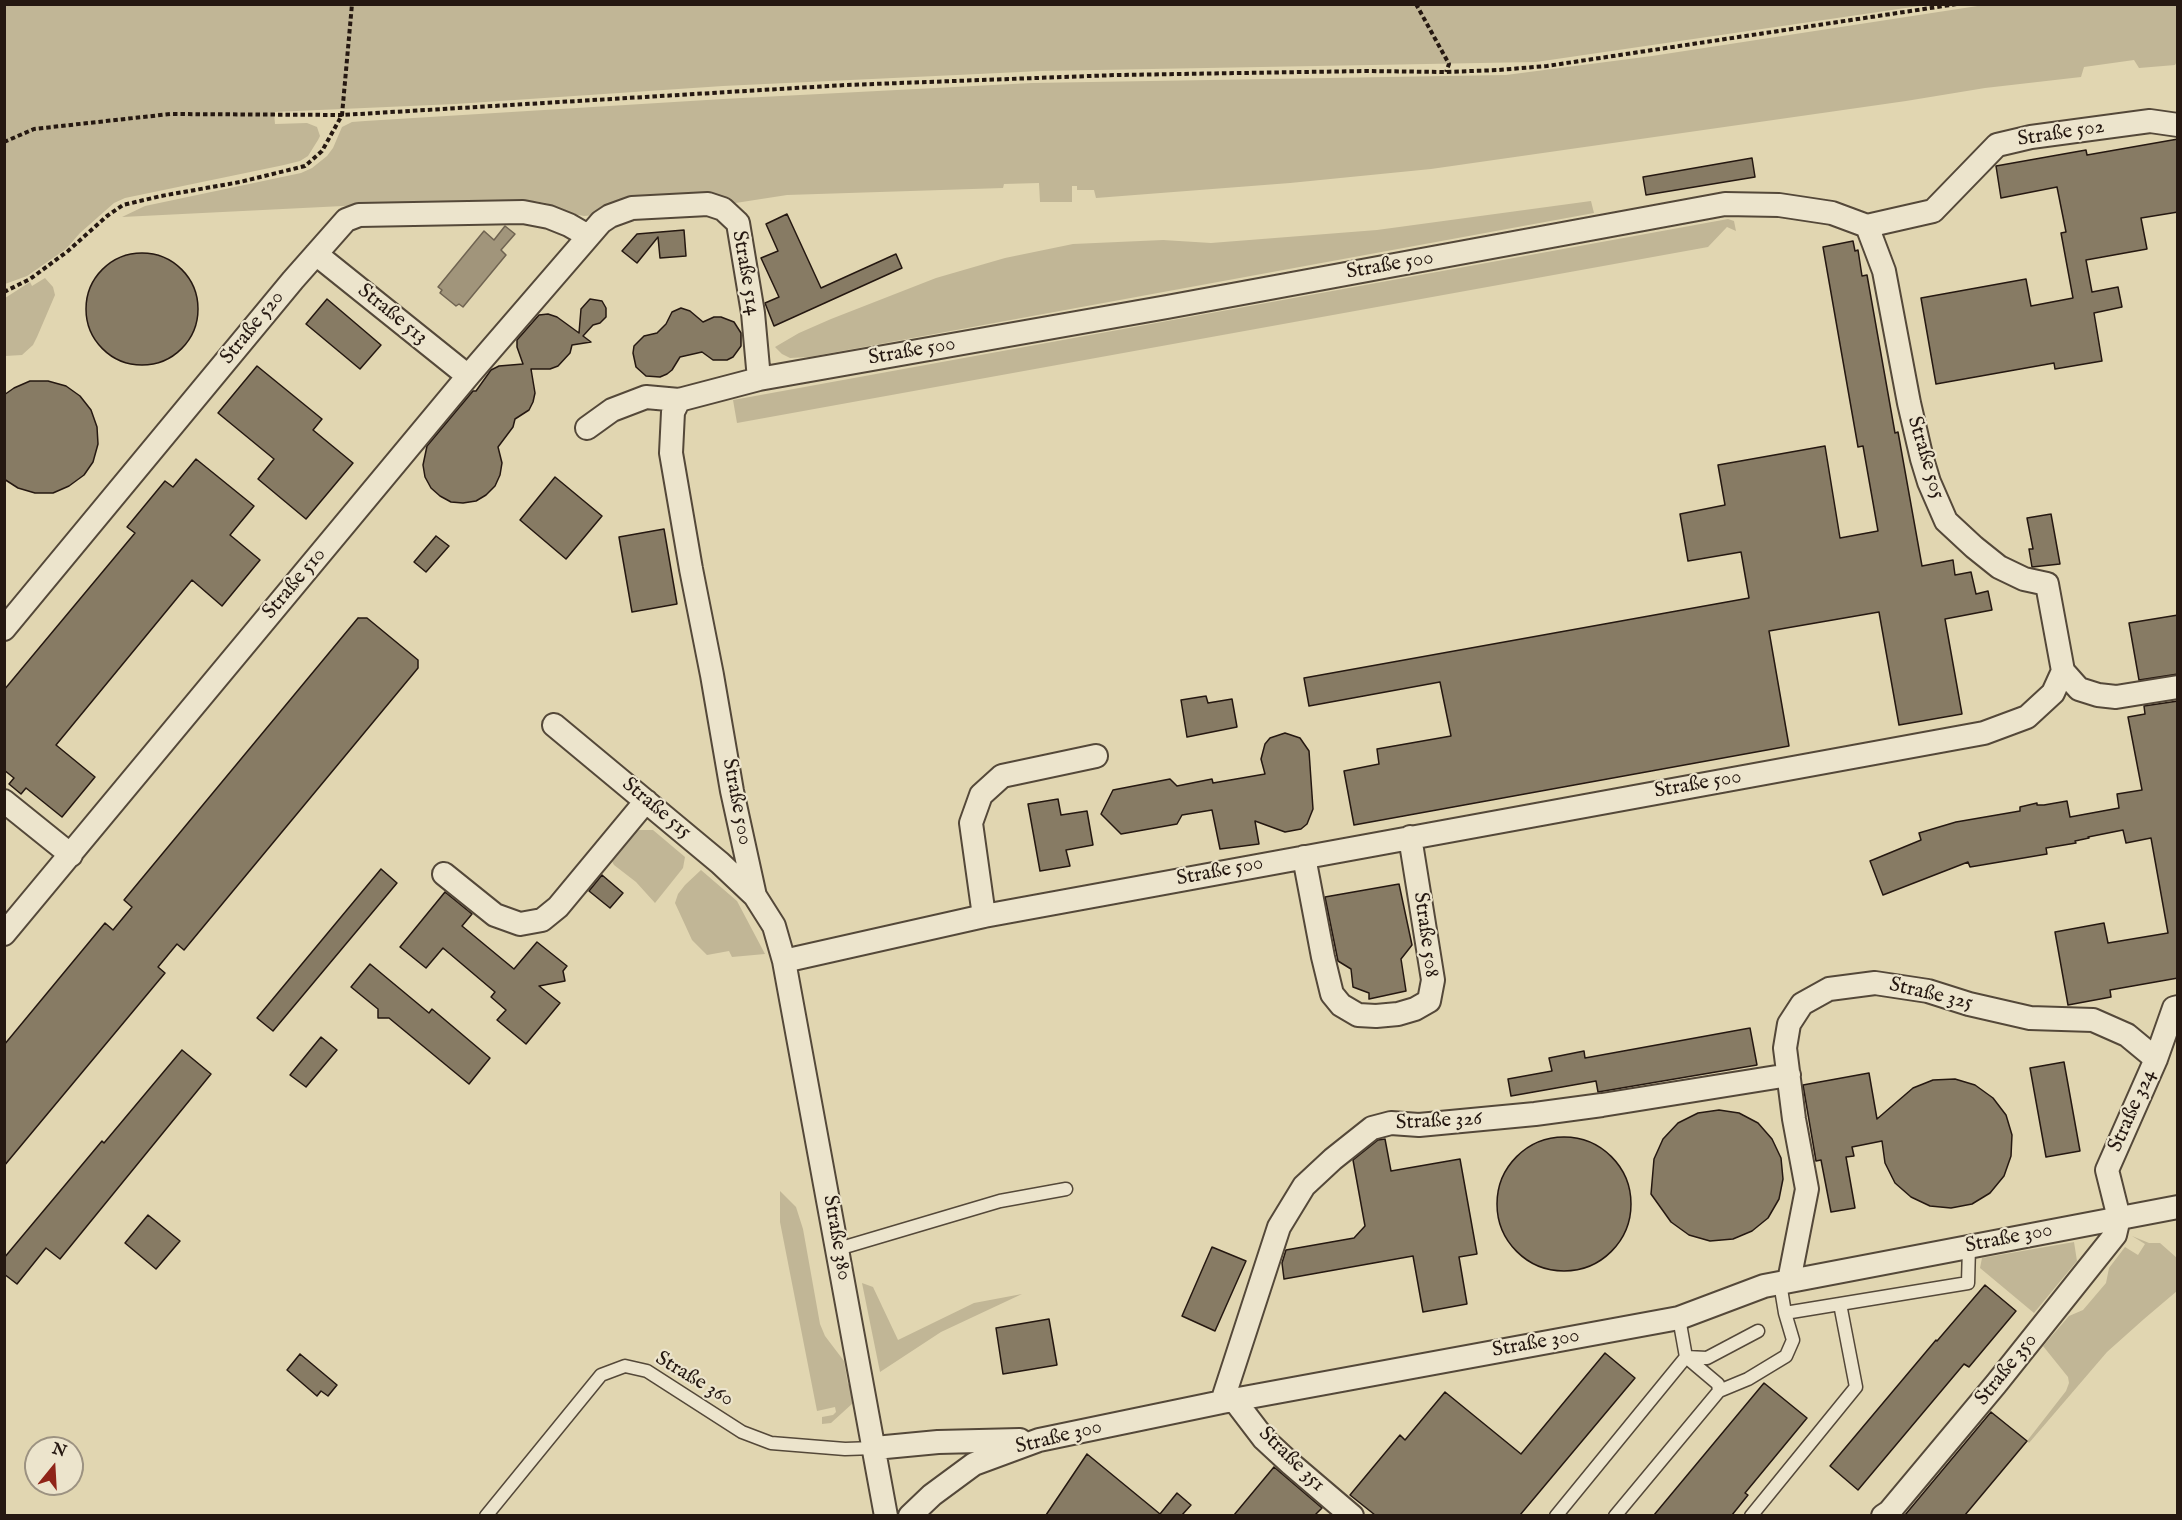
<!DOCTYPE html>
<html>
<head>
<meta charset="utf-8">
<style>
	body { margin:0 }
	#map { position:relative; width:2182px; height:1520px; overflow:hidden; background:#e1d6b1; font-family:"IM FELL English",serif }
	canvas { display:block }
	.frame { position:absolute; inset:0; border:6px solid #251811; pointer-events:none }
	.north { position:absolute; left:24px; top:1436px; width:60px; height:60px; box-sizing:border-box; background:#ece4cc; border:2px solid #9c9281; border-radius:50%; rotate:18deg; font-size:16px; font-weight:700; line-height:24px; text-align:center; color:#251811 }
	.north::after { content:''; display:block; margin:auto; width:21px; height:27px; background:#8f2418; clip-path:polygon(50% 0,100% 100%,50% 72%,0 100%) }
</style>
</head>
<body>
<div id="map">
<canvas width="2182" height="1520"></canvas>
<div class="frame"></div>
<div class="north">N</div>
</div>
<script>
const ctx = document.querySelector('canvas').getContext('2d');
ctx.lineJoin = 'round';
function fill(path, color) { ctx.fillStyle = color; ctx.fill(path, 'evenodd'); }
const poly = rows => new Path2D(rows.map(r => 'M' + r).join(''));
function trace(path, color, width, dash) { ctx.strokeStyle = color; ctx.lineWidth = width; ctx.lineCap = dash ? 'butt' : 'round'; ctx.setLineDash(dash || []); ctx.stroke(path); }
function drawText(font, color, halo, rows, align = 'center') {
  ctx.font = font + ' "IM FELL English",serif'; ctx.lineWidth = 4.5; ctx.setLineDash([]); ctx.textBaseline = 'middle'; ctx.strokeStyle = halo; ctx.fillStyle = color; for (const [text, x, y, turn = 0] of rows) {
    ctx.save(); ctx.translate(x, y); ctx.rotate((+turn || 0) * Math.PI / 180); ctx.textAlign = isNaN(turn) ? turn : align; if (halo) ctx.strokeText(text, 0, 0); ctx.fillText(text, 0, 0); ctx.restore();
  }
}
fill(poly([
	[4,5,5,4,1926,5,1536,62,1042,71,723,86,455,104,274,112,275,124,307,123,317,127,320,136,318,140,308,156,300,161,284,165,125,198,114,203,80,233,66,249,27,276,5,284],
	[1984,5,2177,5,2178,59,2175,65,2139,68,2134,60,2084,67,2081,77,1985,88,1906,101,1431,169,1290,183,1096,198,1094,190,1077,190,1077,186,1072,186,1072,202,1040,202,1039,183,1004,184,1003,188,787,195,729,204,584,216,568,213,546,203,535,201,343,206,122,217,145,206,301,173,312,168,327,156,333,148,342,127,352,122,365,121,723,99,1032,83,1506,75,1652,56],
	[1591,201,1594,213,809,357,790,358,782,354,775,347,799,333,831,319,936,278,1005,258,1073,244,1163,240,1211,243,1377,230],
	[1728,219,1734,221,1736,231,1727,227,1708,247,737,423,733,400],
	[45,278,53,287,55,295,37,337,33,345,22,355,5,356,5,298,30,282,32,286],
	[639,830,653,830,685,857,683,868,655,903,636,882,614,865,611,860,613,855,627,836],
	[701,870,737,901,765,954,732,957,729,951,707,955,692,940,675,903,678,894,685,885],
	[780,1191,796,1207,803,1229,820,1324,825,1336,844,1361,848,1384,851,1385,853,1403,831,1423,822,1424,822,1417,833,1415,836,1412,835,1407,817,1411,780,1222],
	[2132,1236,2149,1243,2160,1243,2177,1258,2177,1291,2144,1319,2107,1352,2029,1443,2027,1441,2066,1391,2069,1383,2068,1377,2043,1346,2069,1316,2083,1310,2106,1283,2109,1268,2125,1247,2138,1255,2145,1244],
	[2074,1242,2077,1261,2034,1313,1980,1268,1982,1258],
	[862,1283,873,1287,898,1340,974,1303,1022,1294,941,1332,880,1372]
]), '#c1b696');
const water = poly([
	[505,226,515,234,501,250,506,255,463,307,459,304,456,306,440,293,442,290,438,287,484,231,494,240,505,226]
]);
fill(water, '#a1957b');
trace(water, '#6f6351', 1.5);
const building = poly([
	[2178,139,2178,212,2141,218,2147,249,2086,260,2092,292,2118,287,2122,307,2094,313,2102,361,2055,369,2054,363,1936,384,1921,298,2026,279,2031,306,2073,298,2061,233,2066,232,2057,187,2001,198,1996,166,2086,150,2087,155,2178,139],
	[1752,158,1755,177,1646,195,1643,177,1752,158],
	[787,214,821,288,896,254,902,268,774,326,765,303,779,297,761,258,778,251,766,224,787,214],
	[684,230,686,256,660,258,658,237,637,263,622,251,637,234,684,230],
	[1853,241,1855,251,1858,250,1862,276,1867,275,1895,433,1898,432,1922,566,1953,560,1955,575,1971,572,1976,594,1988,591,1992,610,1945,619,1962,714,1899,725,1879,612,1769,631,1789,746,1354,825,1344,771,1379,764,1377,749,1451,736,1440,682,1309,706,1304,678,1749,598,1741,552,1688,561,1680,514,1725,505,1718,465,1825,446,1840,538,1878,531,1863,446,1858,447,1823,247,1853,241],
	'86 309a56 56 0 1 1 112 0a56 56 0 1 1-112 0Z',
	[327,299,381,345,360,369,306,324,327,299],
	[590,299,602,301,606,308,606,317,600,323,593,325,583,336,591,342,572,345,570,353,558,366,550,369,531,369,535,393,533,402,529,410,515,419,513,427,498,447,502,463,500,475,495,486,486,495,476,501,463,503,451,502,440,496,431,488,425,477,423,465,427,446,473,391,476,391,491,370,499,366,523,364,517,347,517,340,539,315,548,314,557,317,579,333,581,309,590,299],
	[681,308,690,311,703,322,714,317,721,317,734,322,741,333,741,346,733,357,727,360,713,360,702,352,680,357,672,370,667,374,660,377,646,376,636,367,633,353,634,346,644,336,657,333,666,324,672,312,681,308],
	[257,366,322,419,313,430,353,463,306,519,258,479,274,459,218,413,257,366],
	[30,381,48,381,66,386,80,396,91,410,97,427,98,444,93,462,84,475,69,486,53,493,35,493,18,488,4,479,4,395,14,388,30,381],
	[196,459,254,506,230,535,260,560,222,606,192,580,56,745,95,777,62,817,26,788,21,794,9,784,14,778,4,770,4,690,135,533,127,527,165,481,173,487,196,459],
	[555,477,602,516,566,559,520,520,555,477],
	[2051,514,2060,564,2032,567,2029,549,2033,549,2027,518,2051,514],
	[664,529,677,604,632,612,619,537,664,529],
	[436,536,449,546,426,572,414,562,436,536],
	[2178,615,2178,674,2139,680,2129,623,2178,615],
	[358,618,367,618,418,660,418,668,184,950,177,944,158,967,165,973,4,1166,4,1045,105,923,113,930,132,907,124,900,358,618],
	[1206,696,1208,703,1232,699,1237,727,1187,737,1181,700,1206,696],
	[2178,701,2178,978,2110,990,2111,997,2068,1005,2055,932,2104,923,2108,943,2168,933,2151,838,2126,843,2123,830,2088,837,2089,838,2075,841,2076,843,2046,848,2047,854,1970,867,1968,862,1883,895,1870,861,1921,840,1919,833,1956,822,2020,811,2020,807,2037,803,2037,805,2044,805,2067,801,2070,817,2119,808,2117,794,2142,790,2128,717,2145,714,2144,706,2178,701],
	[1285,733,1300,738,1309,751,1313,809,1307,824,1301,829,1285,832,1255,821,1259,844,1220,849,1212,810,1182,815,1177,824,1121,834,1101,814,1113,790,1170,779,1177,786,1212,779,1213,783,1265,774,1261,759,1265,744,1270,738,1285,733],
	[1058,799,1061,815,1087,811,1093,845,1066,850,1070,866,1040,871,1028,804,1058,799],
	[381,869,397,883,273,1031,257,1018,381,869],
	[602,875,623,893,610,908,589,891,602,875],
	[1399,884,1412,945,1401,959,1406,991,1369,999,1369,993,1353,987,1351,969,1338,961,1325,897,1399,884],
	[445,892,472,914,462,926,514,969,537,942,567,966,563,971,565,981,539,986,560,1003,526,1044,497,1020,506,1010,491,997,495,992,443,948,426,968,400,947,445,892],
	[370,964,429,1013,432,1009,490,1058,469,1084,389,1018,378,1018,378,1009,351,987,370,964],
	[1750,1028,1757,1065,1598,1092,1596,1081,1511,1096,1508,1079,1552,1071,1549,1058,1584,1051,1585,1058,1750,1028],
	[321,1037,337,1050,306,1087,290,1075,321,1037],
	[182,1050,211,1074,60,1259,46,1248,17,1284,4,1274,4,1258,102,1141,104,1143,182,1050],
	[2064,1062,2080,1151,2046,1157,2030,1068,2064,1062],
	[1869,1073,1877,1119,1913,1088,1933,1080,1955,1079,1975,1085,1993,1098,2006,1115,2012,1135,2011,1156,2004,1176,1990,1193,1972,1204,1951,1208,1930,1206,1911,1197,1895,1183,1885,1163,1882,1141,1852,1147,1854,1156,1846,1157,1855,1208,1831,1212,1821,1160,1816,1161,1803,1085,1869,1073],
	[1719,1110,1739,1113,1758,1123,1772,1139,1781,1158,1783,1179,1779,1199,1768,1218,1752,1231,1733,1239,1710,1241,1689,1235,1671,1222,1651,1194,1654,1159,1663,1139,1678,1123,1698,1113,1719,1110],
	'1497 1204a67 67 0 1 1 134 0a67 67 0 1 1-134 0Z',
	[1385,1139,1391,1171,1460,1159,1477,1254,1459,1257,1467,1304,1423,1312,1413,1256,1284,1279,1282,1263,1286,1250,1354,1238,1365,1226,1353,1160,1378,1140,1385,1139],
	[148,1215,180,1241,156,1269,125,1243,148,1215],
	[1212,1247,1246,1261,1215,1331,1182,1316,1212,1247],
	[1985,1285,2016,1311,1969,1367,1964,1364,1858,1490,1830,1466,1936,1340,1937,1341,1985,1285],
	[1049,1319,1057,1365,1003,1374,996,1328,1049,1319],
	[1605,1353,1635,1378,1520,1515,1375,1515,1350,1495,1400,1435,1405,1440,1445,1392,1521,1454,1605,1353],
	[300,1354,337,1385,328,1396,321,1391,317,1396,287,1370,300,1354],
	[1764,1383,1807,1418,1745,1493,1748,1495,1732,1515,1654,1515,1764,1383],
	[1991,1412,2027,1441,1965,1515,1905,1515,1991,1412],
	[1087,1454,1160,1514,1177,1493,1191,1505,1182,1515,1046,1515,1087,1454],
	[1274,1467,1322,1508,1315,1515,1234,1515,1274,1467]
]);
fill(building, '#877b64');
trace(building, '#251811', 1.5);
const lane = poly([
	[838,1249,1000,1201,1066,1189],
	[1780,1283,1785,1313,1968,1283,1969,1247],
	[1686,1357,1707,1358,1758,1331],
	[1719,1391,1748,1379,1786,1356,1793,1340,1785,1313],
	[486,1516,601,1375,625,1366,647,1371,742,1432,771,1443,845,1449,875,1448],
	[1556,1516,1686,1357,1679,1318],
	[1615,1516,1719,1391,1718,1384,1686,1357],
	[1751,1516,1856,1387,1840,1304]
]);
const street = poly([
	[1867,226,1884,271,1909,403,1922,459,1929,482,1946,521,1974,547,1999,567,2024,579,2047,584,2063,671],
	[1867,226,1933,211,1997,145,2031,137,2150,121,2178,125],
	[316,254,468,376],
	[587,428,612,410,646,397,679,400],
	[4,629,293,280,346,220,359,215,523,212,549,217,569,225,588,236],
	[2063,671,2079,689,2098,695,2116,697,2178,687],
	[554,725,720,863,755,896],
	[4,801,71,855],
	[1304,857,1323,957,1332,994,1341,1005,1358,1015,1376,1016,1398,1014,1415,1009,1429,1001,1433,980,1410,837],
	[444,874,495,915,520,924,542,920,558,907,646,801],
	[984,916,971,823,981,795,1002,776,1096,756],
	[4,934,468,376,601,222,610,216,632,208,708,204,723,209,738,223,753,313,759,379],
	[784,961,984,916,1984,733,2027,717,2053,693,2063,671],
	[1789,1281,1807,1189,1794,1119,1785,1048,1789,1024,1802,1004,1829,989,1875,983,1928,991,1969,1004,2030,1018,2093,1020,2127,1035,2156,1059],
	[1235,1401,1264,1439,1291,1464,1352,1516],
	[1222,1402,1279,1227,1304,1186,1333,1159,1372,1128,1391,1123,1419,1125,1535,1114,1602,1105,1789,1075],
	[875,1448,938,1442,1020,1440],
	[886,1516,784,961,774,926,755,896,732,791,712,675,691,569,671,453,673,412,679,400,759,379,1167,307,1725,204,1779,205,1832,213,1867,226],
	[910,1516,932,1495,974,1464,1039,1440,1222,1402,1679,1318,1764,1286,2178,1207],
	[1883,1516,1889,1512,1996,1384,2115,1235,2119,1218,2107,1170,2156,1059,2174,1008,2178,1007]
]);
trace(lane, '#544839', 15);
trace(street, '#544839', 26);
trace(poly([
	[1416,4,1449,64,1446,72],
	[4,142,34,129,170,114,342,115,846,85,1117,75,1366,71,1446,72,1499,70,1547,66,1957,4],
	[4,292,30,279,68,251,107,216,123,205,161,196,240,182,305,166,322,151,342,115,352,4]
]), '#251811', 4, [4.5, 3]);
trace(lane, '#ece4cc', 12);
trace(street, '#ece4cc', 22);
drawText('21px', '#251811', '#ece4cc', [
	["Straße 502",2061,134,-9],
	["Straße 500",1390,266,-10],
	["Straße 514",745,273,80],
	["Straße 513",392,315,39],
	["Straße 520",253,328,-51],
	["Straße 500",912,352,-10],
	["Straße 505",1925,458,73],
	["Straße 510",295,584,-50],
	["Straße 500",1698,785,-10],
	["Straße 500",736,802,79],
	["Straße 515",656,809,40],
	["Straße 500",1220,872,-11],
	["Straße 508",1425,935,82],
	["Straße 325",1931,995,13],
	["Straße 324",2133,1111,-66],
	["Straße 326",1439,1122,-3],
	["Straße 380",836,1238,80],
	["Straße 300",2009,1239,-11],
	["Straße 300",1536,1344,-10],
	["Straße 350",2007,1370,-51],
	["Straße 360",694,1380,31],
	["Straße 300",1059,1438,-14],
	["Straße 351",1291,1460,44]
]);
</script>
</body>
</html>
